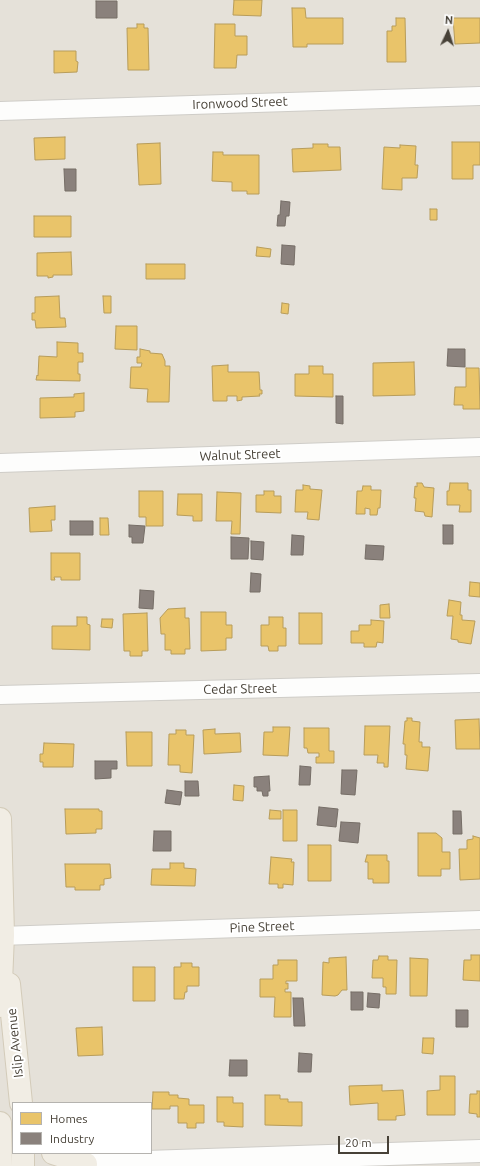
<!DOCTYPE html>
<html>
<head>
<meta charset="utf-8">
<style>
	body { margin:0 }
	#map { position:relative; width:480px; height:1166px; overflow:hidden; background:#f1efeb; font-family:Ubuntu,sans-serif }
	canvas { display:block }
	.legend { position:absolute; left:12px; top:1102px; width:140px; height:52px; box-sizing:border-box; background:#fff; border:1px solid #b5b3af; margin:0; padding:5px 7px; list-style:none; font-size:12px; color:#474137 }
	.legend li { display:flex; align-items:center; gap:8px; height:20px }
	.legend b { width:20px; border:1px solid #b5b3af }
	.north { position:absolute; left:428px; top:12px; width:40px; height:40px; -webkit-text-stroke:3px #fff; paint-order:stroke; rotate:4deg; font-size:11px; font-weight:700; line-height:16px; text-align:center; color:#474137 }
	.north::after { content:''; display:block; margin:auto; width:14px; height:18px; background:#474137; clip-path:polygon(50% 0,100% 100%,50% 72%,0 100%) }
	.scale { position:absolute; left:338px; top:1136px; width:51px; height:18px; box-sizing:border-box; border:2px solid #474137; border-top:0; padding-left:5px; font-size:12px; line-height:14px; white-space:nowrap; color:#474137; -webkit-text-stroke:3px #fff; paint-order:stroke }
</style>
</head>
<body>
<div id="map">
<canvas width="480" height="1166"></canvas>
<ul class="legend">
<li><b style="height:11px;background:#e9c46a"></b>Homes</li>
<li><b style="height:11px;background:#8a817c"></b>Industry</li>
</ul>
<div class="north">N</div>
<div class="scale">20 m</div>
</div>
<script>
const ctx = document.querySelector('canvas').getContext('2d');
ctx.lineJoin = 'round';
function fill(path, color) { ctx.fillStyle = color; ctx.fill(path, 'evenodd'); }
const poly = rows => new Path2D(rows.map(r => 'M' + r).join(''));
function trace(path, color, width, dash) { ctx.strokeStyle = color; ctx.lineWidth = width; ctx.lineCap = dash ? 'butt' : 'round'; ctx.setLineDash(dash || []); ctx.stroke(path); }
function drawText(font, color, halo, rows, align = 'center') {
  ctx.font = font + ' Ubuntu,sans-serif'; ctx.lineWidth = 4; ctx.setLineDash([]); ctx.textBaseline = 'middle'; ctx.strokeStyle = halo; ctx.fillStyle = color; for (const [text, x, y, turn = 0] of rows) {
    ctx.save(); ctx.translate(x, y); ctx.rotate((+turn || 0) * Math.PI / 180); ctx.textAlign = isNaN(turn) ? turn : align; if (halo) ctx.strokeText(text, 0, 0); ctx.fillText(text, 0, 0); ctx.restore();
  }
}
fill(poly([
	[0,0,480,0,480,1166,0,1166],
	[13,1103,151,1103,151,1153,13,1153]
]), '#e5e1d9');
const homes = poly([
	[234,0,262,0,261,16,233,15,234,0],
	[292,8,305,8,306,18,343,18,343,44,307,44,307,47,293,47,292,8],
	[396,18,405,18,406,62,387,62,387,31,392,31,392,26,396,26,396,18],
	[453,18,480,18,480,43,455,44,453,18],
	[137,24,144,24,144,28,148,28,149,70,128,70,127,28,137,28,137,24],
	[215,24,235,24,235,36,247,36,247,55,237,55,236,68,214,68,215,24],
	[54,51,76,51,76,61,78,62,77,72,54,73,54,51],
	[65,137,65,159,35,160,34,138,65,137],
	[452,142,480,142,480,165,473,165,473,179,452,179,452,142],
	[160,143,161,184,139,185,137,144,160,143],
	[313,144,328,144,328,147,340,147,341,170,293,172,292,149,313,148,313,144],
	[400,145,416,146,415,165,418,165,417,178,402,178,402,190,382,189,384,147,400,148,400,145],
	[213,152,223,152,223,155,259,155,259,194,247,194,247,191,232,191,232,182,212,181,213,152],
	[430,209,437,209,437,220,430,220,430,209],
	[34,216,71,216,71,237,34,237,34,216],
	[257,247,271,249,270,257,256,256,257,247],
	[71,252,72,275,53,275,53,277,48,278,48,276,37,276,37,253,71,252],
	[146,264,185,264,185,279,146,279,146,264],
	[59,296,60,318,65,318,66,327,36,328,35,320,32,320,32,313,35,313,35,297,59,296],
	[103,296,111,296,111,313,104,313,103,296],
	[282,303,289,304,288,314,281,313,282,303],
	[116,326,137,326,137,350,115,349,116,326],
	[57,342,78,343,78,353,83,353,83,362,78,362,78,374,80,374,80,381,36,380,37,375,38,376,39,356,57,357,57,342],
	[140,349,150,351,150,353,162,354,165,361,165,366,170,366,169,402,147,402,148,389,130,388,131,367,141,367,142,363,137,363,137,357,140,357,140,349],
	[414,362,415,395,373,396,373,363,414,362],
	[228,365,228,372,259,372,260,390,262,390,262,394,259,394,260,396,242,397,242,400,237,401,237,396,227,396,227,401,213,401,212,366,228,365],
	[309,366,323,366,323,374,333,374,333,397,295,396,295,374,309,374,309,366],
	[466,368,479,368,480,409,463,409,463,405,454,405,455,387,466,387,466,368],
	[84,393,84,411,75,412,75,417,40,418,40,398,74,397,74,394,84,393],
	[417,483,422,483,424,487,434,488,432,517,425,516,424,512,415,511,416,498,414,498,415,486,417,487,417,483],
	[450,483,468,483,468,490,471,490,471,512,459,512,460,505,447,505,447,491,449,491,450,483],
	[303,485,310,486,310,489,322,490,319,520,307,519,308,512,295,512,296,490,303,490,303,485],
	[363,486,371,486,371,490,381,490,380,508,378,508,377,515,370,515,370,509,365,508,365,514,356,514,357,491,362,491,363,486],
	[139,491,163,491,163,526,146,526,146,517,139,517,139,491],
	[264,491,274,491,274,496,281,496,281,513,256,512,256,495,264,495,264,491],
	[217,492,241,493,240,534,231,534,232,521,216,521,217,492],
	[178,494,202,494,202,521,193,521,193,516,177,515,178,494],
	[55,506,55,520,51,520,52,531,30,532,29,508,55,506],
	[100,518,108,518,109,535,100,535,100,518],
	[51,553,80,553,80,580,61,580,61,577,54,577,55,580,51,580,51,553],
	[470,582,480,583,480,597,469,596,470,582],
	[449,600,461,602,460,615,462,615,462,620,475,621,471,644,458,642,458,640,451,639,453,616,447,616,449,600],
	[389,604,390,618,380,618,380,605,389,604],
	[185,608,185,618,189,618,190,649,185,649,185,654,171,654,171,650,165,650,165,634,161,634,160,618,168,609,185,608],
	[201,612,226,612,226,625,232,625,232,638,226,638,226,650,201,651,201,612],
	[147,613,148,651,142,651,142,656,130,656,130,651,124,651,123,614,147,613],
	[299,613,322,613,322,644,299,644,299,613],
	[77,617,87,617,87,624,90,625,90,650,52,649,52,626,77,626,77,617],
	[269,617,283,617,283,628,286,628,286,646,278,646,278,651,269,651,268,646,261,646,261,625,269,625,269,617],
	[102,619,113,619,112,628,101,627,102,619],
	[371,620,384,621,383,643,377,642,376,647,364,647,364,643,351,643,351,631,359,631,359,625,371,625,371,620],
	[407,718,412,718,412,721,420,722,419,742,422,742,422,747,430,747,428,771,406,769,407,755,405,755,405,744,403,744,405,721,407,721,407,718],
	[479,719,480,749,456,749,455,720,479,719],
	[365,726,390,726,388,767,384,767,384,763,377,763,378,755,364,755,365,726],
	[273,727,290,727,288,756,263,755,264,732,273,732,273,727],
	[304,728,329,728,329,751,334,751,334,763,316,763,316,757,319,757,319,753,308,753,307,748,304,748,304,728],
	[215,729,215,734,240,733,241,752,204,754,203,730,215,729],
	[176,730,186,730,186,735,194,735,192,773,180,772,180,765,168,765,169,734,176,734,176,730],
	[126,732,152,732,152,766,127,766,126,732],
	[44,743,74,744,73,767,43,767,43,762,40,762,40,754,43,754,44,743],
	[234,785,244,786,243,801,233,800,234,785],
	[65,809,99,809,99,811,102,811,102,829,96,829,96,833,66,834,65,809],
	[270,810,281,811,281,819,269,819,270,810],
	[283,810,297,810,297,841,283,841,283,810],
	[418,833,436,833,442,838,442,852,450,852,450,869,441,869,441,876,418,876,418,833],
	[473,836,480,838,480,879,460,880,459,849,467,849,467,840,473,839,473,836],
	[308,845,331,845,331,881,308,881,308,845],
	[367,855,387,855,387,861,389,861,389,883,373,883,373,879,368,879,368,862,365,862,367,855],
	[271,857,292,859,291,862,294,862,293,885,283,884,283,888,278,888,278,884,269,884,271,857],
	[170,863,184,863,184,868,196,869,195,886,151,885,152,869,170,869,170,863],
	[65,864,110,864,111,878,104,879,104,885,100,885,100,890,75,890,75,887,66,887,65,864],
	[471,955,480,955,480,981,463,980,464,960,471,960,471,955],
	[379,956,388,956,388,960,397,960,396,994,386,994,386,987,383,987,383,978,372,978,373,960,378,960,379,956],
	[346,957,347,990,342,990,338,995,335,996,322,995,323,962,329,963,329,958,346,957],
	[410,958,428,959,427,996,410,996,410,958],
	[278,960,297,960,297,981,286,981,286,984,288,983,288,989,285,989,285,992,291,992,291,1017,274,1017,275,997,260,997,260,979,273,979,273,965,278,965,278,960],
	[181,963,192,963,192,967,199,967,199,986,187,986,187,992,185,992,184,999,174,999,174,967,181,967,181,963],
	[133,967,155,967,155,1001,133,1001,133,967],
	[102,1027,103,1055,78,1056,76,1028,102,1027],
	[423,1038,434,1038,433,1054,422,1053,423,1038],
	[440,1076,455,1076,455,1115,427,1115,427,1091,440,1090,440,1076],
	[382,1085,382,1091,403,1090,405,1115,396,1116,396,1120,378,1120,378,1103,350,1105,349,1086,382,1085],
	[477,1091,480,1091,480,1117,477,1117,477,1114,469,1113,470,1094,477,1094,477,1091],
	[153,1092,169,1092,169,1095,178,1095,178,1098,189,1099,189,1105,204,1105,204,1123,196,1123,196,1128,187,1128,187,1123,178,1123,178,1106,170,1106,170,1109,152,1109,153,1092],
	[265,1095,280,1095,280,1099,288,1099,288,1102,302,1102,302,1126,265,1125,265,1095],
	[217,1097,233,1097,233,1103,243,1103,243,1127,224,1126,224,1122,217,1122,217,1097]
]);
fill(homes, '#e9c46a');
trace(homes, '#b89d5b', 1);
const industry = poly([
	[96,1,117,1,117,18,96,18,96,1],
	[64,169,76,169,76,191,65,191,64,169],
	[281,201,290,202,289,216,286,216,285,226,277,226,278,215,280,215,281,201],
	[282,245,295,246,294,265,281,264,282,245],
	[448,349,465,349,465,367,447,366,448,349],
	[336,396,343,396,343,424,336,423,336,396],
	[70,521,93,521,93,535,70,535,70,521],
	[129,525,145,526,143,543,132,543,132,537,129,537,129,525],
	[443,525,453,525,453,544,443,544,443,525],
	[292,535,304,536,303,555,291,555,292,535],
	[231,537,249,538,248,559,231,559,231,537],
	[251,541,264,542,263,560,251,559,251,541],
	[366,545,384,546,383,560,365,559,366,545],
	[251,573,261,574,260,592,250,592,251,573],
	[140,590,154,591,153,609,139,608,140,590],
	[95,761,117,761,117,769,111,769,111,778,95,779,95,761],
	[300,766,311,767,310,785,299,785,300,766],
	[342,770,357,770,355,795,341,794,342,770],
	[269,776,270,791,268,791,268,796,263,796,262,791,257,791,257,787,254,787,254,777,269,776],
	[185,781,198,781,199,796,185,796,185,781],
	[167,790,182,792,180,805,165,803,167,790],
	[319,807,338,809,336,827,317,825,319,807],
	[453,811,461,811,462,834,453,834,453,811],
	[341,822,360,823,358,843,339,841,341,822],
	[154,831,171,831,171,851,153,851,154,831],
	[351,992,363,992,363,1010,351,1010,351,992],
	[368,993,380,994,379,1008,367,1007,368,993],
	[293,998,303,998,305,1026,294,1026,293,998],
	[456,1010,468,1010,468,1027,456,1027,456,1010],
	[299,1053,312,1054,311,1072,298,1072,299,1053],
	[230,1060,247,1060,247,1076,229,1076,230,1060]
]);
fill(industry, '#8a817c');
trace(industry, '#766e67', 1);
const minor = poly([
	[0,111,480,96],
	[0,463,480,447],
	[0,695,480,683],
	[0,936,480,920]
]);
const tertiary = poly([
	[86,1164,480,1151]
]);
const primary = poly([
	[0,819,3,935,0,1006],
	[9,984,21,1103],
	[0,1123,1,1166],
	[23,1153,23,1166],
	[53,1153,86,1164]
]);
trace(minor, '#cfcdc8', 20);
trace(tertiary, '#cfcdc8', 24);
trace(primary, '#d3cbb9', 24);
trace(minor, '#fdfdfc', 18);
trace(tertiary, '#fdfdfc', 22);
trace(primary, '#f1ede4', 22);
drawText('13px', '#474137', '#fff', [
	["Ironwood Street",240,103,-2],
	["Walnut Street",240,455,-2],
	["Cedar Street",240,689,-1],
	["Pine Street",262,927,-2],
	["Islip Avenue",15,1043,-96]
]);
</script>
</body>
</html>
